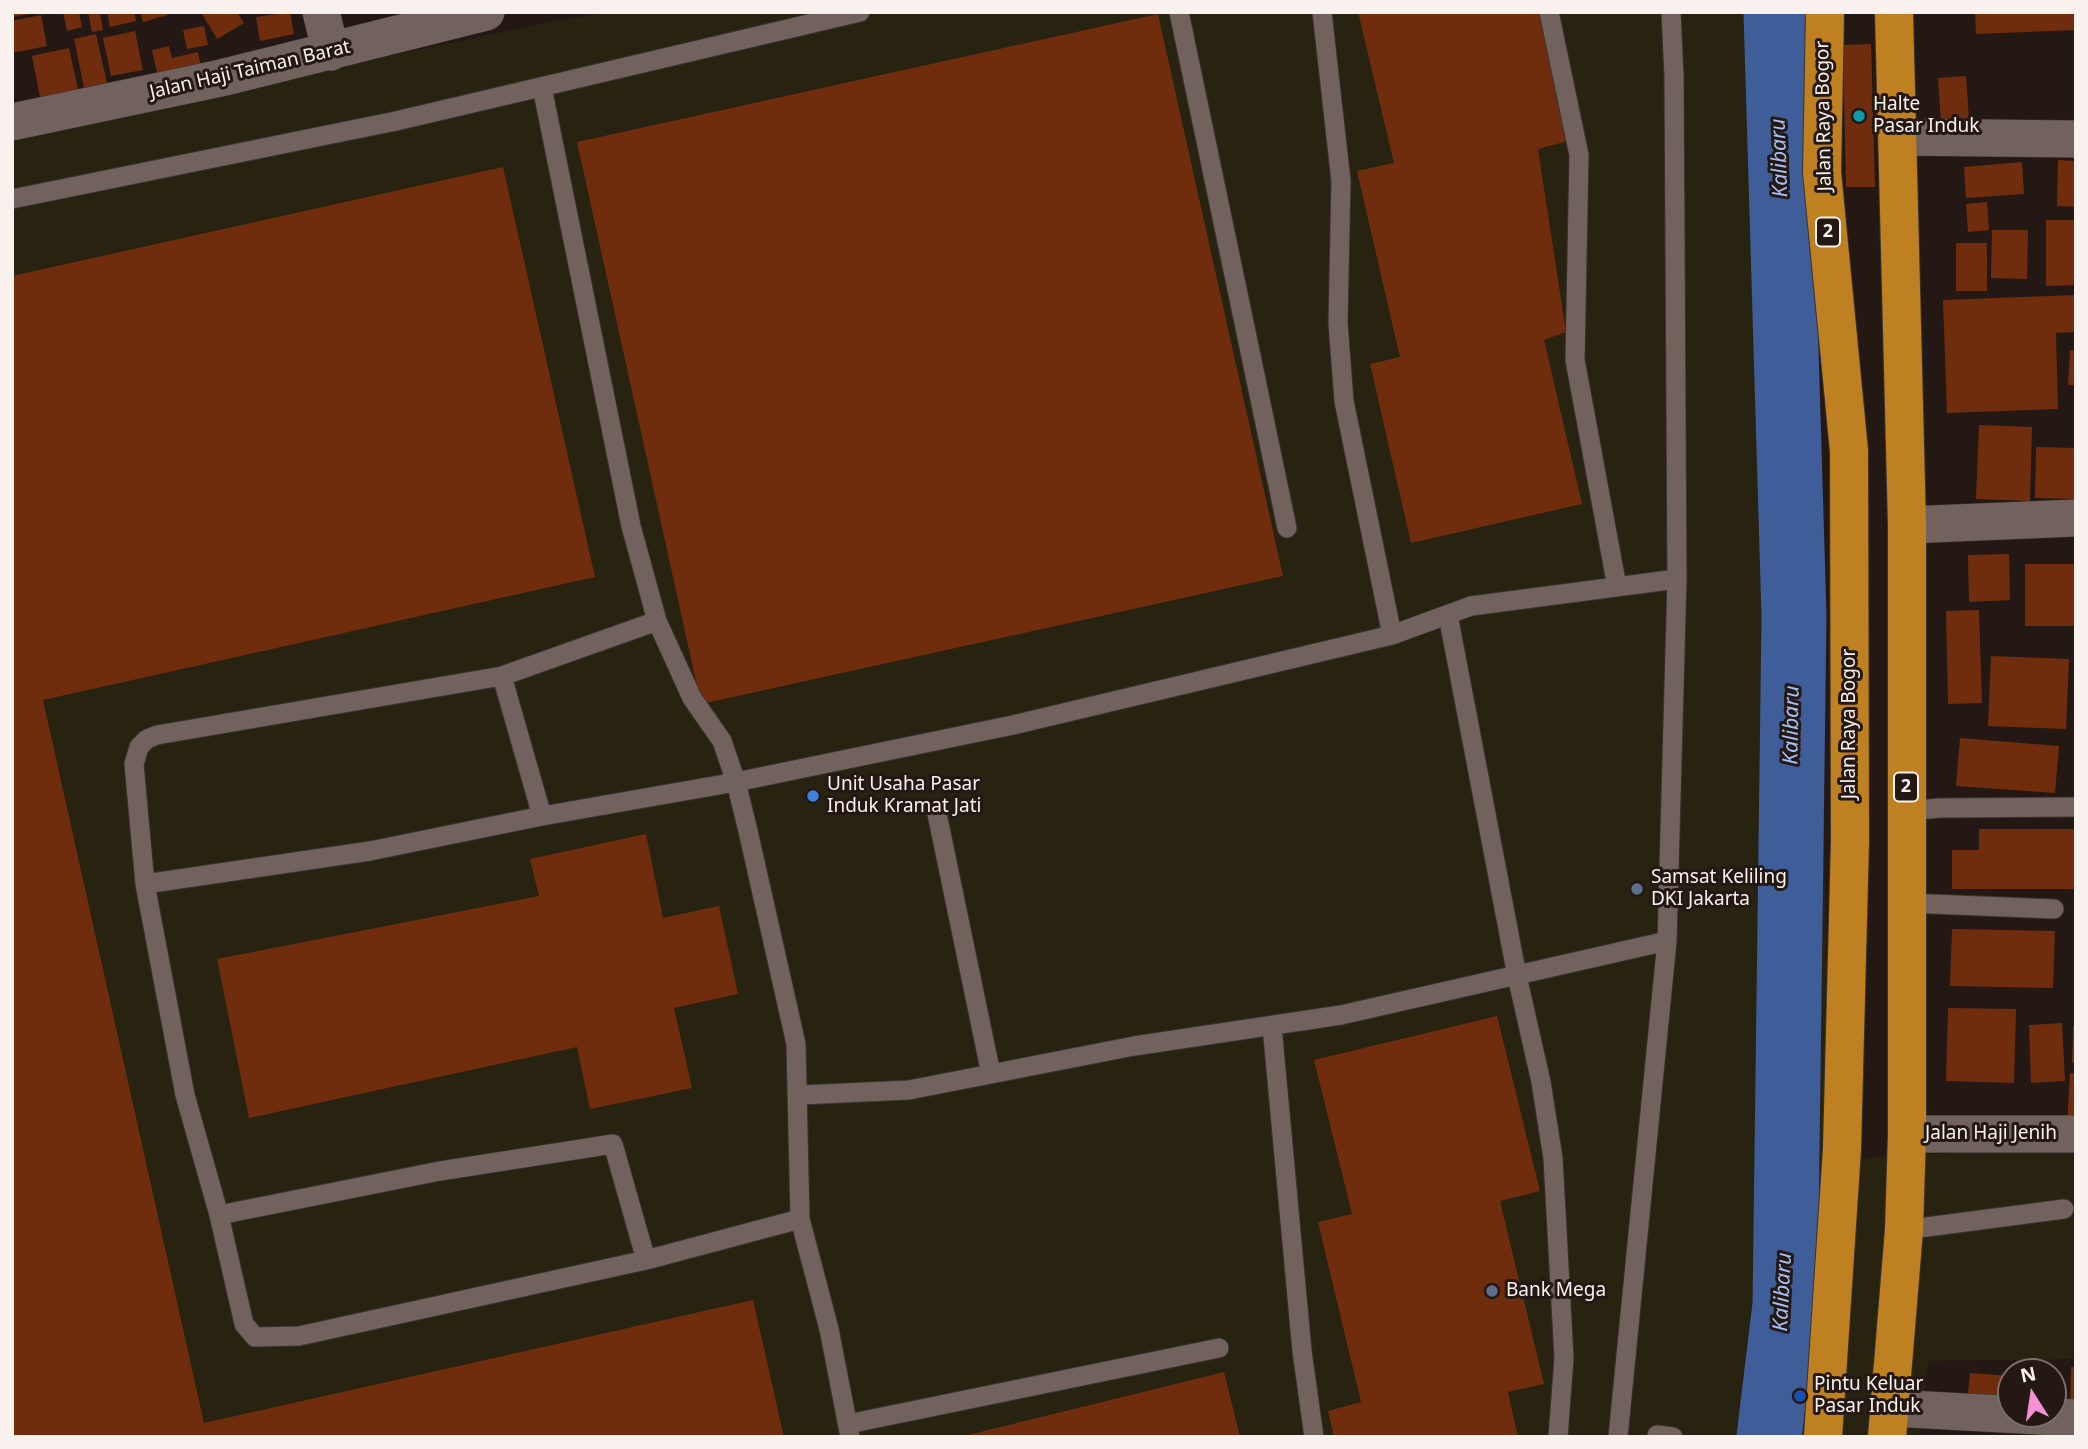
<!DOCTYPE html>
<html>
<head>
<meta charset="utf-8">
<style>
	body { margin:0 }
	#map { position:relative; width:2088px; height:1449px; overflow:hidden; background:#241814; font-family:"Noto Sans",sans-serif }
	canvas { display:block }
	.frame { position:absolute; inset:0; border:14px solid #f9f1ed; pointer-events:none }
	.north { position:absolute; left:1997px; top:1358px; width:70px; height:70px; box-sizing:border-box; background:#241814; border:2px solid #796f6b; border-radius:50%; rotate:348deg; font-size:19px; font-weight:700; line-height:28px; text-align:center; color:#f9f1ed }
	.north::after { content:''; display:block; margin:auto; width:24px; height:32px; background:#f591d2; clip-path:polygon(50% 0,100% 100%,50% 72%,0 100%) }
</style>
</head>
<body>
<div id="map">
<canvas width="2088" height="1449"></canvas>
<div class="frame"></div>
<div class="north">N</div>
</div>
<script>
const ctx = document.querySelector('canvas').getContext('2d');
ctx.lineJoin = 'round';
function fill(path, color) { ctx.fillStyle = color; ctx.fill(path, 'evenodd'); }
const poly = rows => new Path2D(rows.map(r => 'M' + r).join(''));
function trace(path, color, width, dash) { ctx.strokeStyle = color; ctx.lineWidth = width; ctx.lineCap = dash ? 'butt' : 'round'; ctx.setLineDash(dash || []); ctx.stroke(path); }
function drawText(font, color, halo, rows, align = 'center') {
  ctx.font = font + ' "Noto Sans",sans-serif'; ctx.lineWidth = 6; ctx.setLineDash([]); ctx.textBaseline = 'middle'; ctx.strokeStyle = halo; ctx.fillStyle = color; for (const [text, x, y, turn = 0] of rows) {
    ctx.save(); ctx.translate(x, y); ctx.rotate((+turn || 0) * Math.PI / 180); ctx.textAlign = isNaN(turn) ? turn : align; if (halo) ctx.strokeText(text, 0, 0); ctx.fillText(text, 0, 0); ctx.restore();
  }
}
fill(poly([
	[613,12,1809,12,1830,1159,2076,1147,2076,1359,1928,1361,1919,1437,12,1437,12,136,564,19]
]), '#282211');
trace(poly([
	[1769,1437,1785,1305,1794,616,1776,12]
]), '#3e5d99', 65);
fill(poly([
	[12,12,30,12,30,14,12,17],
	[63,12,79,12,82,27,67,31],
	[88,12,100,12,103,30,92,32],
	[107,12,134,12,136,21,110,27],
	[140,12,167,12,168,15,143,22],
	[201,12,237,12,244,23,217,39],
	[290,12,294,34,260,41,256,17],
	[1358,12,1538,12,1568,141,1538,149,1566,332,1544,340,1582,504,1411,543,1370,364,1400,357,1357,171,1394,163],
	[1975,12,2076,12,2076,30,1976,34],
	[1158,14,1283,576,701,704,577,142],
	[41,15,47,46,12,53,12,21],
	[204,26,208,45,187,49,183,30],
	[135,31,143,70,111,76,103,38],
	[96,34,107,83,84,88,74,39],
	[1871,44,1875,187,1846,187,1843,45],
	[169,46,172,58,198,52,202,73,160,86,152,50],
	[69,48,79,94,41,102,32,56],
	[1966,76,1969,119,1941,121,1938,78],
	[2058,160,2076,161,2076,207,2057,206],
	[2022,162,2024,194,1966,198,1964,167],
	[503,167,595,577,43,700,204,1423,753,1300,784,1437,12,1437,12,276],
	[1987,202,1989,230,1968,232,1966,204],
	[2046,220,2076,220,2076,285,2046,286],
	[1992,230,2028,230,2027,279,1991,278],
	[1956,243,1987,243,1987,291,1956,291],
	[2076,295,2076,332,2056,333,2058,409,1947,413,1943,300],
	[2070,350,2076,350,2076,385,2068,385],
	[1979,425,2032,427,2030,501,1976,499],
	[2036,447,2076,448,2076,499,2035,498],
	[2009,554,2010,600,1969,602,1968,555],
	[2025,564,2075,564,2075,626,2025,626],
	[1979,610,1982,703,1948,704,1946,611],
	[1991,656,2069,659,2066,729,1988,726],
	[1960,738,2059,746,2055,793,1956,786],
	[1979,829,2076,829,2076,889,1952,889,1952,850,1979,850],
	[646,834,663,918,719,906,738,994,674,1008,692,1088,590,1109,577,1047,249,1118,217,959,539,896,530,859],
	[1952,929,2055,931,2053,988,1950,986],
	[1948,1008,2016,1009,2014,1083,1946,1081],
	[1497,1016,1540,1191,1500,1201,1544,1384,1508,1392,1518,1437,1334,1437,1328,1411,1361,1402,1318,1222,1352,1214,1314,1060],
	[2062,1023,2065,1081,2031,1083,2029,1025],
	[2073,1026,2076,1026,2076,1063,2072,1063],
	[2070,1073,2076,1073,2076,1126,2067,1125],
	[2071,1367,2076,1367,2076,1412,2070,1412],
	[1224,1372,1240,1437,964,1437,964,1436],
	[1970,1373,2011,1376,2011,1408,1967,1404]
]), '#6f2d0e');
const service = poly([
	[1179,12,1287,528],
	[1322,12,1341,181,1338,323,1344,401,1392,635],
	[1549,12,1579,155,1575,360,1617,587],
	[542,87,631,526,657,621,692,698,722,741,736,782,748,831,796,1044,800,1219,829,1329,850,1437],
	[12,199,396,121,860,12],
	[1448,615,1517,976,1541,1082,1553,1158,1564,1358,1558,1437],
	[502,676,542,816],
	[936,809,991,1074],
	[1906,811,1940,808,2076,807],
	[145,884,134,764,139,747,147,739,157,735,502,676,657,621],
	[1907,903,2054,909],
	[1272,1026,1302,1351,1314,1437],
	[800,1095,909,1090,1134,1046,1341,1015,1667,941,1677,579,1674,76,1671,12],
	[219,1215,440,1171,613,1144,646,1260],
	[800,1219,646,1260,299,1336,255,1337,244,1324,219,1215,185,1095,145,884,370,851,542,816,736,782,1013,725,1392,635,1471,606,1677,579],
	[1904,1230,2064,1209],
	[848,1424,1219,1348],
	[1657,1435,1673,1437],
	[1618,1437,1667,941]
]);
const minor = poly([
	[321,12,331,52],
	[12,122,221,78,486,12],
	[1899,137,2076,139],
	[1907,525,2076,518],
	[1907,1134,2076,1134],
	[1891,1408,2076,1418]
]);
const trunk = poly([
	[1823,1437,1842,1149,1850,841,1849,451,1822,172,1825,12],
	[1887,1437,1904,1230,1907,1134,1907,525,1894,12]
]);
trace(service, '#3b3331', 21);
trace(minor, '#3b3331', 38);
trace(trunk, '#3b3331', 40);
trace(service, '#71625d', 19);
trace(minor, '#71625d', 37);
trace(trunk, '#be8020', 38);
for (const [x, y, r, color] of [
	[1859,116,7,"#0f9aa8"],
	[813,796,7,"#3f7fe0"],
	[1637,889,7,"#5c6f8a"],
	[1492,1291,7,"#5c6f8a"],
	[1800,1396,7,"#1a4fb4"]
]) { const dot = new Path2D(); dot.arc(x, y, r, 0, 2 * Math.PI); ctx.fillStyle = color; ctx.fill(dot); trace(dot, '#241814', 2.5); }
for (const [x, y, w] of [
	[1828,232,24],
	[1906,787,24]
]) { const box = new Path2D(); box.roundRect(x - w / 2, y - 14.5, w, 29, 5); ctx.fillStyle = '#241814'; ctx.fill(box); trace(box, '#f9f1ed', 2); }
drawText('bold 18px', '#f9f1ed', null, [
	["2",1828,232],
	["2",1906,787]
]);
drawText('19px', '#f9f1ed', '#241814', [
	["Jalan Haji Taiman Barat",250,70,-13],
	["Jalan Raya Bogor",1824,116,-91],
	["Jalan Raya Bogor",1850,724,-90],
	["Jalan Haji Jenih",1991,1134]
]);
drawText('19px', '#f9f1ed', '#241814', [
	["Halte",1873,105],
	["Pasar Induk",1873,127],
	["Unit Usaha Pasar",827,785],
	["Induk Kramat Jati",827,807],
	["Samsat Keliling",1651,878],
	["DKI Jakarta",1651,900],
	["Bank Mega",1506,1291],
	["Pintu Keluar",1814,1385],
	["Pasar Induk",1814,1407]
], 'left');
drawText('italic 21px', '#a5c1f5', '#241814', [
	["Kalibaru",1780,158,-92],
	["Kalibaru",1792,725,-89],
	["Kalibaru",1783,1292,-87]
]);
</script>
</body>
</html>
